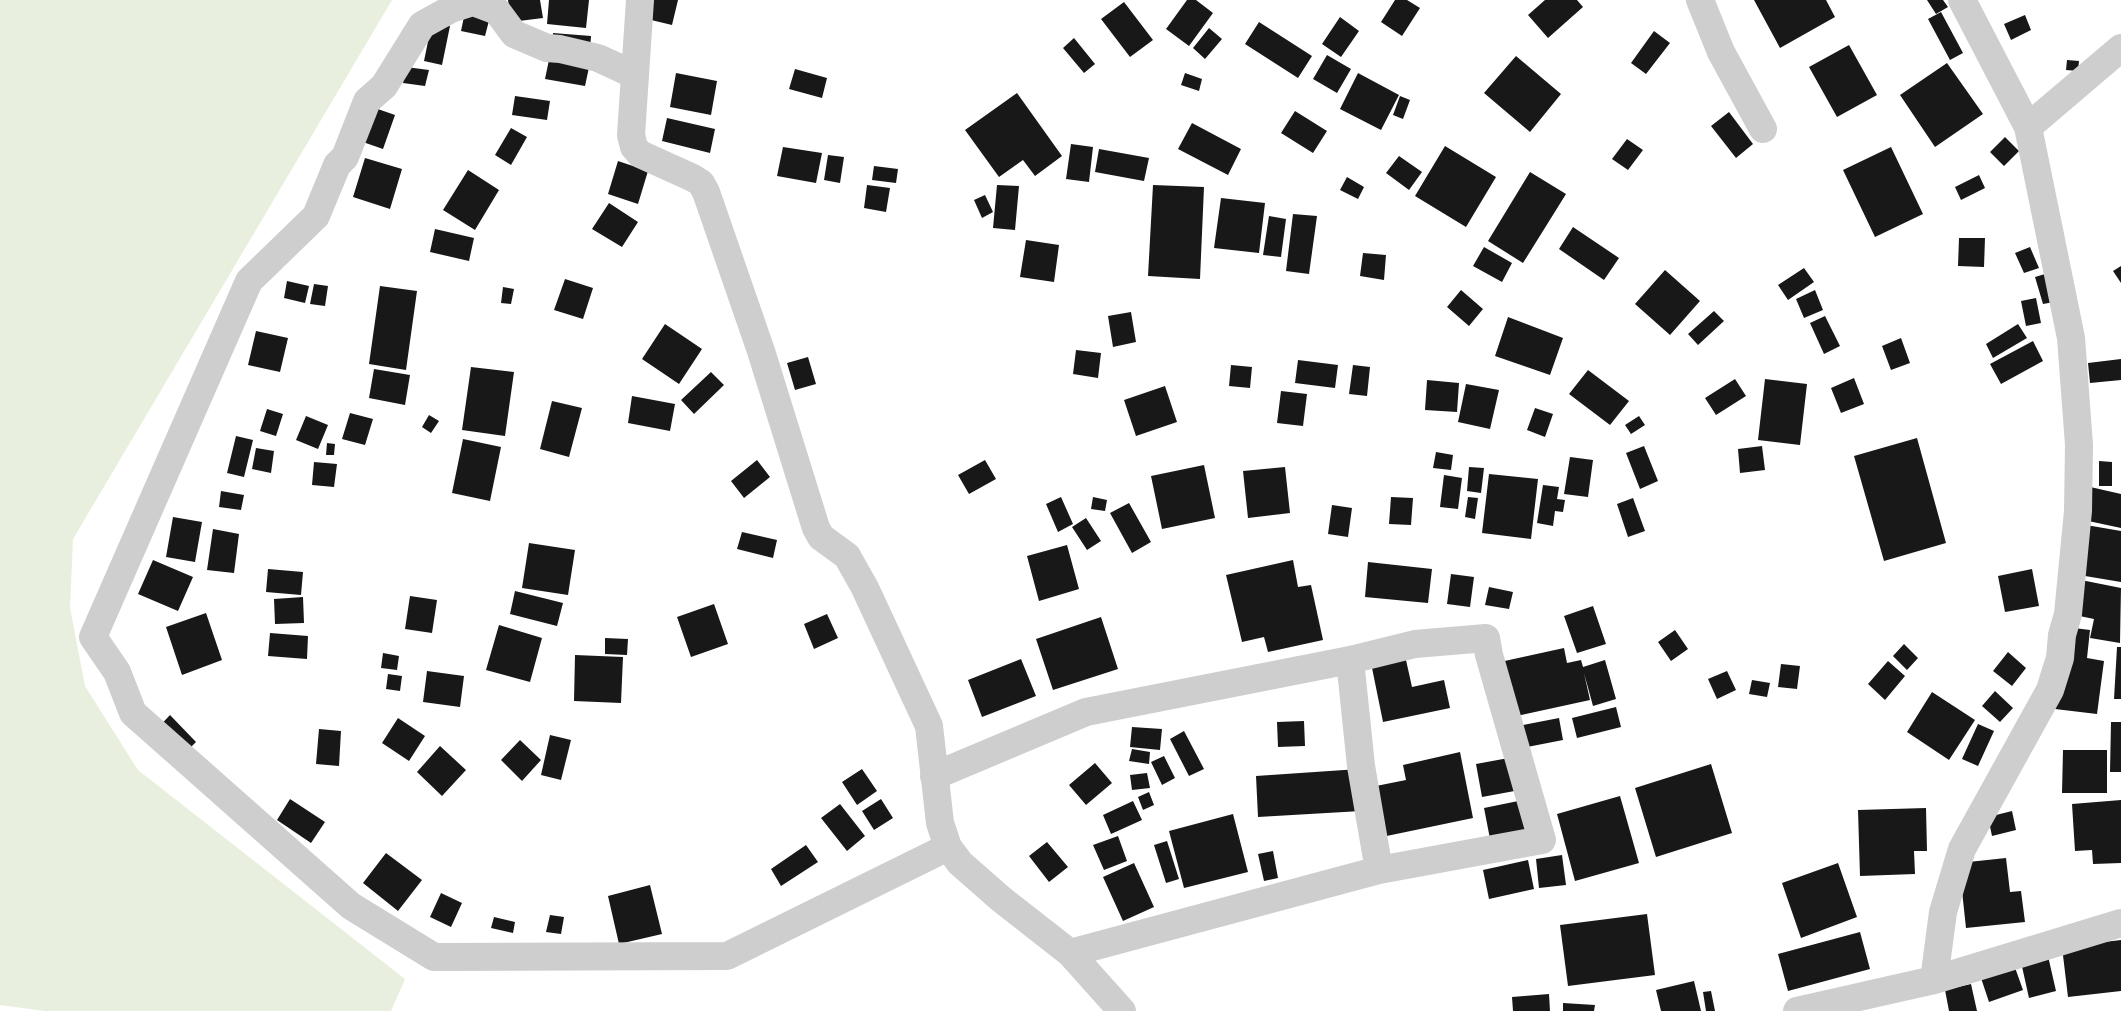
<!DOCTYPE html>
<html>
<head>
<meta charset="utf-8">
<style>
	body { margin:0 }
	canvas { display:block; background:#fff }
</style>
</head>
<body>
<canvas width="2121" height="1011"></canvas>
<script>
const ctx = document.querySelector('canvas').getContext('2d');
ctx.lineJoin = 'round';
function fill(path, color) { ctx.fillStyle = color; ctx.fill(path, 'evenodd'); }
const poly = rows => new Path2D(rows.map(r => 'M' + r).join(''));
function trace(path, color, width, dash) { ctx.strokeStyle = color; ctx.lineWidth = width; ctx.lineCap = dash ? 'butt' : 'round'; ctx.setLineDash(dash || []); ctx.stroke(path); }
fill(poly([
	[0,0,392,0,73,539,70,608,85,686,138,770,405,979,391,1011,45,1011,0,1005]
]), '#e8efde');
fill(poly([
	[508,0,540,0,543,18,511,22],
	[549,0,589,0,586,28,547,24],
	[652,0,678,0,672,25,647,19],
	[1187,0,1196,0,1213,13,1189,46,1166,29],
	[1395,0,1407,0,1420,8,1402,36,1381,22],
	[1545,0,1577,0,1583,7,1548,38,1528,15],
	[1754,0,1826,0,1835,17,1780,48],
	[1927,0,1943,0,1948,7,1936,14],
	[1124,2,1153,40,1130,57,1101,19],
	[466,7,491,13,485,36,461,31],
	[1941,12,1963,53,1950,60,1928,19],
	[2025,15,2031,30,2011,40,2004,24],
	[1340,17,1359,31,1341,57,1322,44],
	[432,22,450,26,442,65,424,61],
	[1259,22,1312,56,1298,78,1245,44],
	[1209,28,1222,39,1205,59,1193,48],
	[1654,31,1670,43,1646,74,1631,63],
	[553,33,591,36,590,50,552,47],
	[1074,38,1095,64,1084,73,1063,48],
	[1849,45,1877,95,1837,117,1809,67],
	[551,50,591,58,585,86,545,79],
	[1327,55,1351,69,1337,93,1313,79],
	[1516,56,1561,94,1530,132,1484,93],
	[2067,60,2079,61,2078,71,2066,70],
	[1947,63,1983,114,1935,147,1900,95],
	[406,67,429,70,425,86,403,83],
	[795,69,827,78,822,98,789,89],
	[676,73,717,81,711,115,670,107],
	[1185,73,1202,79,1199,91,1181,85],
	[1358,73,1399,95,1381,130,1340,109],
	[1017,93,1062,156,1035,176,1023,160,999,177,965,130],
	[515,96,550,101,547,120,512,115],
	[1400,96,1410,100,1403,119,1393,115],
	[372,107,395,115,383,149,360,141],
	[1295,111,1327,131,1313,153,1281,133],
	[1729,112,1753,144,1736,158,1711,126],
	[667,118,715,129,710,153,662,141],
	[1192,123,1241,149,1228,175,1178,149],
	[511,128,527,137,511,165,495,155],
	[2005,137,2019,151,2004,166,1990,152],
	[1627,139,1643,150,1628,170,1612,159],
	[1071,144,1093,147,1089,182,1066,179],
	[1445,146,1496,177,1466,227,1415,196],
	[783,147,822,153,816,183,777,176],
	[1891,147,1923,214,1875,237,1843,170],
	[1099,149,1149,158,1144,181,1095,172],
	[828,155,844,157,840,183,824,180],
	[1399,156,1422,172,1409,190,1386,173],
	[365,158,402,169,390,209,353,197],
	[618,161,648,171,638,204,608,194],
	[874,166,898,169,896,183,872,180],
	[468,170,499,190,475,230,443,210],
	[1530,172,1566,194,1523,263,1488,241],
	[1979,175,1985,188,1961,200,1955,187],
	[1347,177,1364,187,1358,199,1340,190],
	[867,185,890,188,886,212,864,208],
	[997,185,1019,186,1015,230,993,228],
	[1153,185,1204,187,1200,279,1148,276],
	[985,195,993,212,982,218,974,200],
	[1221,198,1265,203,1259,253,1214,248],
	[609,203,638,222,622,247,592,229],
	[1293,214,1317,216,1309,274,1286,271],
	[1269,216,1286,219,1281,257,1263,255],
	[1573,227,1619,258,1604,280,1559,249],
	[435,229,474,238,469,261,430,252],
	[1959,238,1985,238,1984,267,1958,266],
	[1026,240,1059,245,1054,282,1020,277],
	[1484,247,1512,263,1502,282,1473,266],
	[2030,247,2039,268,2024,273,2015,253],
	[1363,253,1386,255,1384,280,1360,276],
	[2121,266,2121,283,2113,271],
	[1804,268,1814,282,1788,300,1778,285],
	[1665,270,1700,301,1670,335,1635,304],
	[2045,274,2054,302,2043,304,2035,277],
	[565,279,593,288,583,319,554,310],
	[287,281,309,286,305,303,284,298],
	[314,284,328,286,325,306,310,304],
	[380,286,417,291,406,370,369,364],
	[503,287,514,289,511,304,501,303],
	[1461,290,1483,309,1469,326,1447,307],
	[1815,290,1823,310,1804,318,1796,299],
	[2036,298,2041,323,2026,326,2021,301],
	[1714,311,1724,321,1698,345,1688,334],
	[1131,312,1136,342,1113,347,1108,316],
	[1825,316,1840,346,1824,354,1810,323],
	[1508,317,1563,338,1550,375,1495,356],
	[665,324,702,349,679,384,642,359],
	[2018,324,2027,338,1993,358,1986,344],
	[256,331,288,338,280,372,248,365],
	[1901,338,1910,363,1891,370,1882,346],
	[2033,341,2043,361,2001,384,1990,364],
	[1076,350,1101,353,1098,378,1073,374],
	[808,357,816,384,795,390,787,363],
	[2121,359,2121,380,2090,383,2088,363],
	[1298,360,1338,365,1335,388,1295,383],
	[1231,365,1252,367,1250,388,1229,386],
	[1353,365,1370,367,1367,396,1349,394],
	[471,367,514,372,505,436,462,430],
	[374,369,410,375,405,405,369,398],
	[1588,370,1629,401,1610,425,1569,394],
	[711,372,724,385,694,414,681,400],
	[1854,378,1864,404,1841,413,1831,388],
	[1735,379,1746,396,1716,415,1705,398],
	[1765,379,1807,384,1800,445,1758,440],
	[1427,380,1459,383,1457,412,1425,410],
	[1466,384,1499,390,1490,429,1458,422],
	[1165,386,1177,422,1136,436,1124,400],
	[1281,391,1307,394,1303,426,1277,423],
	[632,396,675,404,670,431,628,423],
	[552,401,582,408,569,457,540,449],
	[1535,408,1553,414,1545,437,1527,430],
	[267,409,283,414,276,436,260,431],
	[350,413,373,419,365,445,342,439],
	[429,415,439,421,431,433,422,427],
	[306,416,328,425,318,449,296,440],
	[1639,416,1645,425,1631,434,1625,425],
	[236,436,253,440,244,477,227,473],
	[1917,438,1946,543,1884,561,1854,456],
	[463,439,501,447,490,501,452,493],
	[327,443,335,444,334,455,326,455],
	[1644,446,1658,481,1640,489,1626,453],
	[1762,446,1765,470,1740,473,1738,449],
	[256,448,274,451,271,473,252,469],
	[1436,452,1453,455,1451,470,1433,468],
	[1570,457,1593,460,1588,497,1564,494],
	[757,460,770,477,744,498,731,481],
	[985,460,996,479,969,494,958,475],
	[2099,461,2112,462,2112,486,2099,486],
	[314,462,337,464,334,487,312,485],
	[1204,465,1215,518,1162,529,1151,476],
	[1285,467,1290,513,1248,518,1243,471],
	[1469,467,1484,468,1481,493,1467,491],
	[1489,474,1538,479,1531,539,1482,533],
	[1444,475,1462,478,1458,509,1440,507],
	[1543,485,1559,487,1557,499,1565,500,1563,512,1555,511,1553,526,1537,523],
	[2086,486,2121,494,2121,528,2079,519],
	[221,491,244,495,241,510,219,507],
	[1061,497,1073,524,1058,532,1046,504],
	[1093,497,1107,500,1105,511,1091,509],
	[1391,497,1413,498,1411,525,1389,524],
	[1468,497,1478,498,1475,519,1465,517],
	[1633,498,1645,531,1628,537,1617,504],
	[1129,503,1151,542,1132,553,1110,513],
	[1332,505,1352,508,1348,537,1328,534],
	[173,517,202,522,195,562,166,557],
	[1086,518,1101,541,1087,550,1072,527],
	[2086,525,2121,531,2121,582,2079,575],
	[213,529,239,534,234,573,207,570],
	[742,532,777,540,773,558,737,549],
	[529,543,575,550,568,595,522,588],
	[1067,545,1079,589,1039,601,1027,556],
	[153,560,193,577,178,611,138,594],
	[1293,560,1298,587,1311,585,1323,640,1268,652,1264,637,1242,642,1226,575],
	[1368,562,1432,569,1428,603,1365,597],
	[268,569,303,572,301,595,266,592],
	[2032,569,2039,606,2005,612,1998,576],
	[1451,574,1474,577,1470,607,1447,604],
	[2076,579,2121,588,2120,643,2090,638,2094,619,2070,614],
	[1489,587,1513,592,1509,609,1485,605],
	[515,591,563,603,557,626,510,614],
	[410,596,437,600,432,633,405,629],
	[303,597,304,623,275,624,274,599],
	[714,604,728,644,691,657,677,617],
	[1593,606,1606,644,1577,653,1564,616],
	[206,613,222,660,182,675,166,627],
	[827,614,838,638,814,649,804,624],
	[1101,617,1118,669,1053,690,1036,639],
	[499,625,542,638,530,682,486,670],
	[2066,627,2090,630,2087,658,2104,661,2097,714,2055,709],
	[1675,630,1688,649,1671,661,1658,642],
	[270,633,308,636,307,659,268,656],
	[605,638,628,639,627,655,605,654],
	[1904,644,1918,658,1907,670,1893,656],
	[2117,647,2121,647,2121,699,2114,699],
	[1564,648,1567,663,1581,660,1583,667,1605,660,1616,699,1593,706,1584,673,1590,700,1512,717,1500,662],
	[1404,651,1412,687,1444,680,1450,708,1383,722,1370,658],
	[2008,652,2026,668,2012,686,1993,671],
	[383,653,399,656,397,670,381,668],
	[575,655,623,657,621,703,574,701],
	[1021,659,1036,696,982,717,968,680],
	[1888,661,1905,676,1885,700,1868,684],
	[1781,664,1800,666,1797,689,1778,687],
	[427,671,464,676,460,707,423,702],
	[1727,671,1736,690,1717,699,1708,679],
	[388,674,402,676,400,691,386,689],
	[1752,680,1770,683,1767,697,1749,694],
	[1995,691,2013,708,2000,722,1982,706],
	[1932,692,1975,720,1949,760,1907,732],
	[1616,707,1621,727,1577,738,1572,718],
	[170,715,196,742,178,760,152,734],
	[398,718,425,736,409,761,382,743],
	[1559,718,1563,740,1522,748,1518,726],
	[1304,721,1305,746,1278,747,1277,722],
	[2111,722,2121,722,2121,772,2110,772],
	[1978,724,1994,731,1978,766,1962,759],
	[1132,727,1162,729,1160,750,1130,747],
	[319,729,341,731,339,766,316,764],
	[1184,731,1204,769,1189,776,1170,739],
	[550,735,571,740,561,780,541,775],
	[520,740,541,760,522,781,501,760],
	[440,746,466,770,442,796,417,772],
	[1132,749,1150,752,1149,764,1129,761],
	[2063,750,2107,750,2107,793,2062,793],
	[1460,752,1473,818,1377,838,1366,788,1406,780,1403,765],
	[1164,756,1175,778,1162,785,1151,762],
	[1514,757,1520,790,1482,797,1476,764],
	[1095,763,1112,783,1086,805,1069,785],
	[1711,764,1732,833,1656,857,1635,788],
	[862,769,877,791,857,805,842,782],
	[1359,769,1361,811,1258,817,1256,776],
	[1147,773,1150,788,1132,790,1130,775],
	[1149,792,1154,805,1143,810,1138,797],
	[1620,796,1639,863,1575,881,1557,814],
	[290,799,325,822,311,843,277,820],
	[881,799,893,818,874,830,862,811],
	[1528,799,1535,836,1491,844,1484,808],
	[2121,800,2121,863,2093,864,2092,850,2075,851,2072,804],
	[1133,801,1142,820,1111,834,1103,815],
	[840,804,865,836,847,851,821,818],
	[1926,808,1927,851,1914,851,1915,874,1860,876,1858,810],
	[2012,811,2016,830,1992,836,1988,817],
	[1233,814,1248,872,1184,888,1169,831],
	[1118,836,1127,861,1104,870,1093,845],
	[1167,841,1179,879,1166,883,1154,845],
	[1047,842,1068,867,1049,882,1029,856],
	[806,845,818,862,781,886,771,869],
	[1273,851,1278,878,1264,881,1258,854],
	[386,853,422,880,398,911,363,883],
	[1562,855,1566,885,1539,888,1536,859],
	[2006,858,2010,892,2021,891,2025,922,1966,928,1959,863],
	[1528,860,1534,889,1489,899,1483,870],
	[1134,863,1154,907,1123,921,1103,877],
	[1838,863,1857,917,1801,938,1782,883],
	[650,885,662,934,619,944,608,896],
	[441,893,462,903,451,927,430,917],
	[1647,914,1655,975,1568,986,1560,925],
	[550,915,564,917,561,934,546,932],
	[494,917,515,922,513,933,491,928],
	[1860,932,1870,969,1788,991,1778,954],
	[2121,940,2121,991,2068,997,2062,947],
	[2048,956,2056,991,2029,998,2021,962],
	[2013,962,2023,990,1989,1002,1980,975],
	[1694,981,1701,1011,1661,1011,1656,990],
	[1971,984,1977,1011,1949,1011,1945,990],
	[1711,991,1715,1011,1706,1011,1703,992],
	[1549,994,1550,1011,1513,1011,1512,997],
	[1563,1003,1595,1005,1594,1011,1563,1011]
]), '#181818');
trace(poly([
	[640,0,631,135,634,147,640,154,693,178,701,183,706,192,761,351,816,528,821,537,847,556,865,588,929,726,940,823,948,847,960,863,1001,899,1070,953,1122,1011],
	[1700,0,1721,52,1763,129],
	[635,75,598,58,560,49,547,48,514,34,497,11,473,2,451,9,422,25,384,86,367,101,345,157,337,165,316,216,249,281,93,637,117,672,133,713,351,906,434,957,727,956,948,847],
	[2028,127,2121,48],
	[1350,660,1361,766,1379,870],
	[934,776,1086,712,1350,660,1415,644,1486,638,1489,655,1542,840,1379,870,1070,953],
	[1934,980,1943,912,1962,849,2050,690,2060,658,2062,635,2068,614,2078,511,2079,445,2071,338,2028,127,1962,0],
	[1797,1011,1934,980,2121,923]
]), '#cecece', 28);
</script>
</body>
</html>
